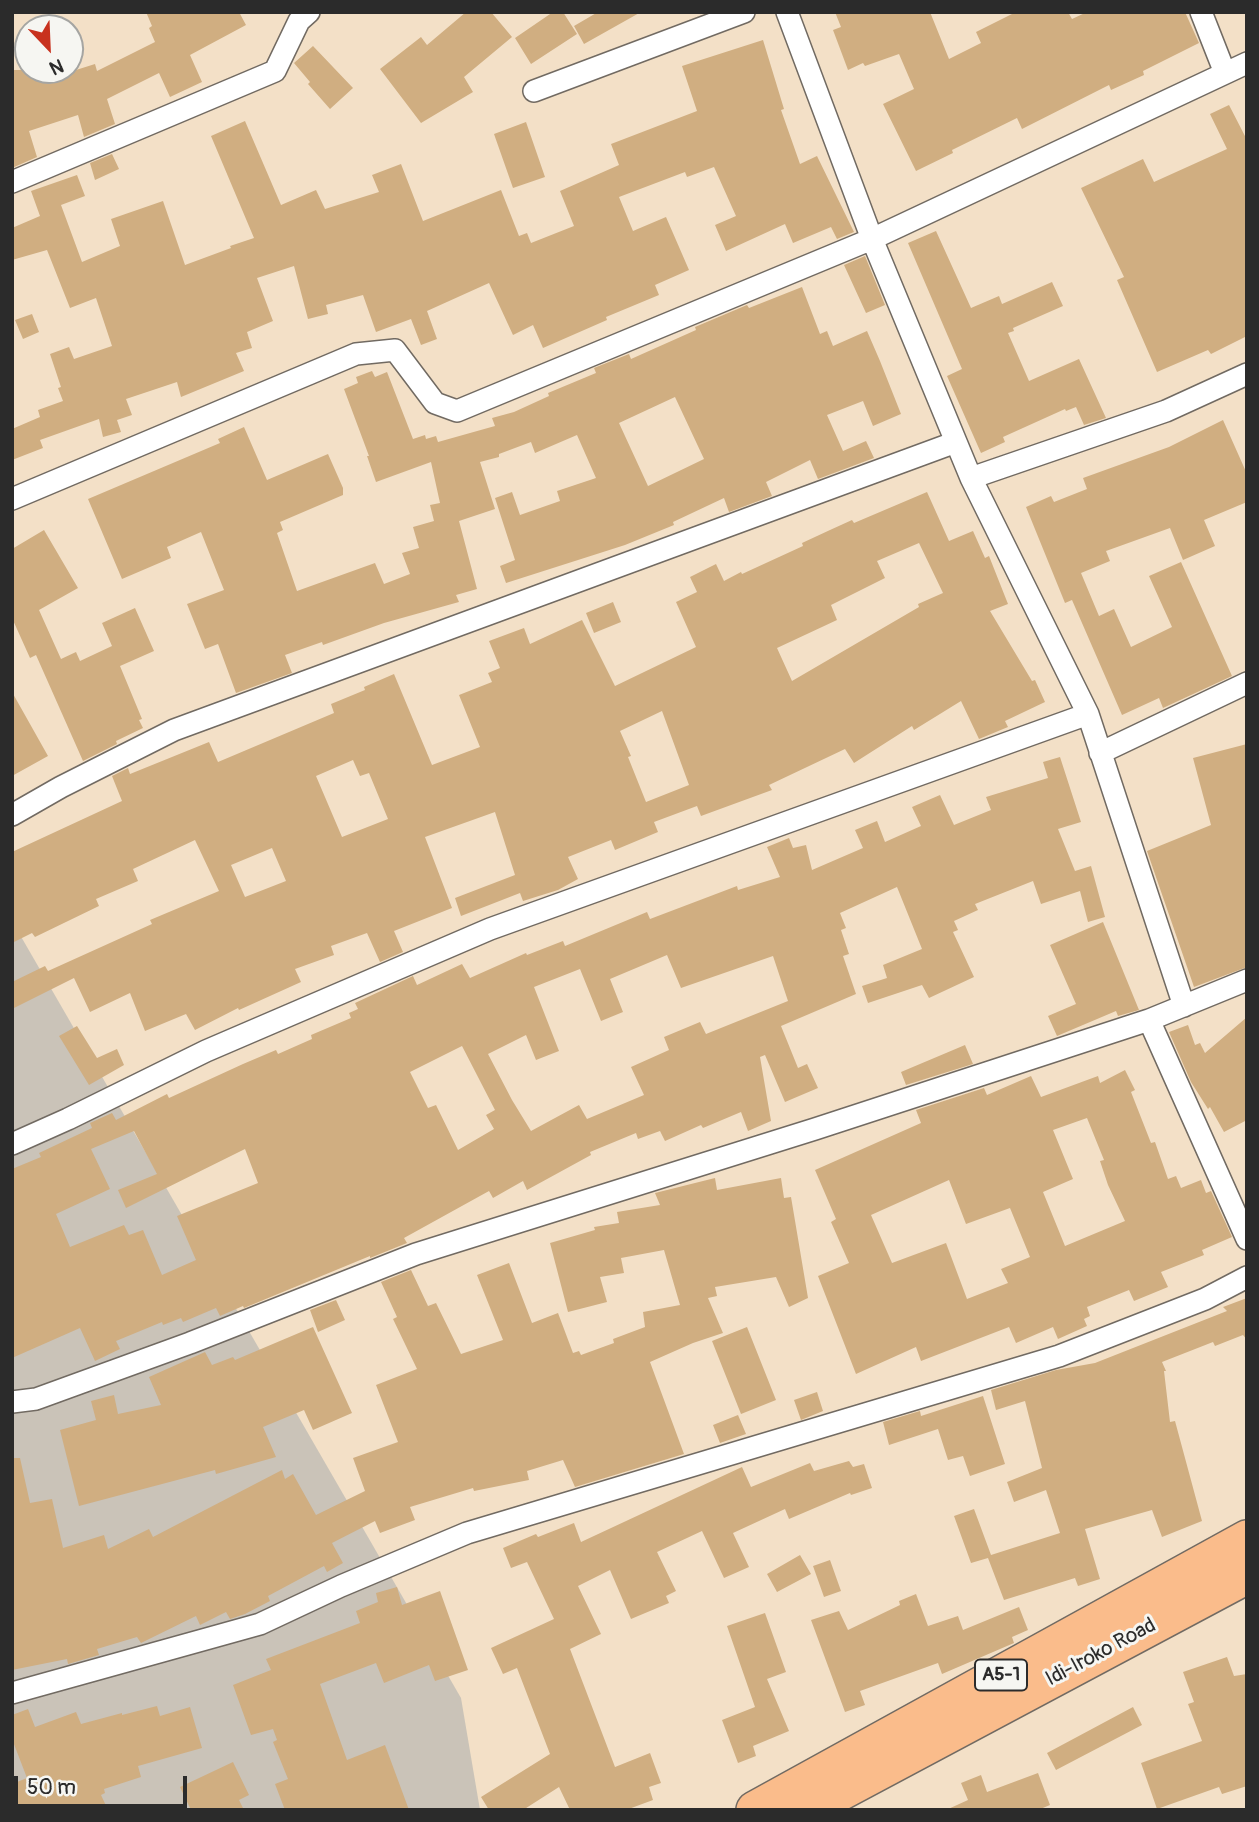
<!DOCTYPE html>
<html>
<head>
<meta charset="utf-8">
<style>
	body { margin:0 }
	#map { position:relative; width:1259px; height:1822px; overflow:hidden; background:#f3e0c7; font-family:Pangolin,sans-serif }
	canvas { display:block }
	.frame { position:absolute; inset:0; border:14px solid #2b2b2b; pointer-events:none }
	.north { position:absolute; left:14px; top:14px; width:70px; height:70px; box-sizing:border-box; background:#f6f6f2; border:2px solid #a5a5a2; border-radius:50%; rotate:157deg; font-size:19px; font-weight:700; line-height:28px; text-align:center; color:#2b2b2b }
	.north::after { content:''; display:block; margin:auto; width:24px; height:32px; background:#c8321e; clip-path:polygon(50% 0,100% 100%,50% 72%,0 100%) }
	.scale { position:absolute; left:14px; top:1776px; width:173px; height:32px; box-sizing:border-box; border:4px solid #2b2b2b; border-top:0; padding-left:9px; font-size:21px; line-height:24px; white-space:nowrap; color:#2b2b2b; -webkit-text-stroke:5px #f6f6f2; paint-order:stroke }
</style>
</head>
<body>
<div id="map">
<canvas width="1259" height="1822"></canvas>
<div class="frame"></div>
<div class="north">N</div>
<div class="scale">50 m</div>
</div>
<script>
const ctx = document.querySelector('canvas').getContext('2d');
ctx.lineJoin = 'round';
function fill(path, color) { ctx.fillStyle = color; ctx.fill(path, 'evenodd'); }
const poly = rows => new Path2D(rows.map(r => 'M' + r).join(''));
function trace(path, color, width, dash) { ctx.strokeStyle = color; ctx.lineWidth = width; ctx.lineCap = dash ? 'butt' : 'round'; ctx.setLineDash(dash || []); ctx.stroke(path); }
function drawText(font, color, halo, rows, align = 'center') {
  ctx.font = font + ' Pangolin,sans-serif'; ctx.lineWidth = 6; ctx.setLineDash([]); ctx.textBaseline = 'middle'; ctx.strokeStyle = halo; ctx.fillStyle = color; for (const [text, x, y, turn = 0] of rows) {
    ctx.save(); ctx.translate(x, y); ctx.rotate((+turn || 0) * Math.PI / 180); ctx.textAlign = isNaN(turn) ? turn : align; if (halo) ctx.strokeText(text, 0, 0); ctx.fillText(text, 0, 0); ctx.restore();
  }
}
fill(poly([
	[12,921,461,1698,480,1810,12,1810]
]), '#cac3b8');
fill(poly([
	[146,12,239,12,246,25,190,55,202,82,170,97,159,73,107,99,115,124,84,137,78,115,29,131,37,157,12,168,12,70,76,70,95,64,97,71,155,42,149,28,152,26],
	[466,12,491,12,512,37,464,77,473,92,421,123,380,69,421,37,427,45],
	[553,12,563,12,577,34,531,64,515,38],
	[598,12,641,12,584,44,574,26],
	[835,12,930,12,949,59,981,43,976,32,1016,12,1068,12,1072,19,1087,12,1185,12,1199,43,1143,71,1144,75,1111,90,1109,85,1022,129,1017,118,952,150,953,153,916,171,883,104,914,89,899,54,865,66,863,63,848,70,833,30,841,27],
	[763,40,784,109,781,110,800,164,817,156,854,232,837,239,831,227,793,243,785,224,726,251,715,225,736,216,714,167,687,177,685,172,619,197,633,231,666,217,689,270,655,285,659,295,606,317,607,320,543,348,533,325,513,335,489,283,427,311,437,339,421,345,411,319,376,332,363,295,326,305,328,314,308,319,294,266,257,278,273,321,247,332,252,348,236,353,244,371,181,397,177,382,126,399,132,415,117,420,121,432,103,437,99,419,40,440,43,448,12,460,12,429,40,417,38,410,63,401,58,388,61,387,50,354,69,347,74,359,112,346,96,298,70,308,47,250,12,260,12,228,40,216,31,191,77,175,85,196,61,205,82,262,120,246,111,219,163,201,185,265,231,248,230,246,254,238,211,136,245,121,281,205,316,190,325,209,379,192,372,175,401,164,423,221,501,190,519,236,527,233,531,243,574,226,560,191,619,165,611,144,697,111,682,66],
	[313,46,353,88,330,109,308,84,310,82,294,63],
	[1229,105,1247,140,1247,336,1211,354,1208,350,1157,372,1117,280,1124,277,1081,188,1143,159,1154,182,1227,149,1210,114],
	[526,122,545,177,513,188,494,134],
	[112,154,119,169,95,180,90,163],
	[936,231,971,308,999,296,1002,304,1052,282,1063,306,1013,328,1014,331,1008,333,1029,381,1079,359,1106,418,1084,425,1076,407,1066,411,1065,409,1003,437,1005,442,981,453,947,376,962,369,908,243],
	[865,256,885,305,866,313,844,265],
	[802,287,820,334,827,331,833,346,867,331,880,361,901,414,873,426,863,401,827,415,843,451,866,441,874,458,818,479,810,460,766,482,772,496,729,512,724,498,673,522,674,525,625,545,506,583,500,566,515,560,495,498,512,492,520,515,560,501,557,491,596,478,577,435,535,453,531,442,499,454,499,457,480,462,495,509,459,521,477,589,456,595,459,602,384,623,323,645,322,642,285,655,292,673,236,693,218,644,205,649,187,604,224,590,201,532,167,547,171,558,122,579,88,499,220,443,218,439,244,427,267,480,328,454,343,488,343,495,280,522,283,530,277,533,297,591,375,563,384,584,410,574,402,553,419,548,413,527,434,521,430,505,440,503,431,462,376,482,367,456,369,456,344,389,358,383,356,377,372,371,375,377,387,372,413,439,425,435,426,439,436,436,438,442,495,426,492,418,514,412,549,396,548,393,596,373,594,368,629,354,631,359,696,330,695,327,747,305,749,308],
	[675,397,704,459,648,486,619,423],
	[32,314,39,332,23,339,15,320],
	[1223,420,1247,474,1247,502,1204,520,1215,546,1183,560,1170,528,1106,551,1110,561,1081,573,1099,616,1114,609,1131,647,1172,627,1149,576,1181,562,1232,676,1163,708,1159,698,1122,715,1072,600,1065,603,1026,507,1051,496,1054,502,1087,489,1083,478,1169,447],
	[927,492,949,541,973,531,985,558,989,556,1008,604,990,611,1032,681,1035,680,1045,702,1005,721,1008,727,979,739,961,701,914,730,912,726,854,763,845,749,769,785,772,790,701,816,697,806,654,822,658,832,615,850,611,840,568,857,578,879,558,890,523,901,520,893,461,916,455,898,515,875,495,812,425,837,452,908,394,931,403,952,380,962,367,933,331,946,334,955,295,969,301,982,239,1010,238,1008,195,1030,186,1014,145,1031,130,993,90,1012,74,978,12,1009,12,982,45,966,48,971,152,924,150,920,219,891,195,840,133,869,138,881,96,899,99,906,35,937,32,933,12,943,12,852,122,801,112,776,128,768,130,774,209,742,218,762,334,713,331,704,365,690,364,687,394,674,432,765,480,747,459,695,492,682,488,673,500,668,489,641,524,628,530,644,582,620,615,686,696,647,676,602,697,592,690,577,716,564,724,581,741,572,742,574,803,546,802,543,830,530,852,520,854,523],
	[919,543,943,593,918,604,919,607,792,681,777,648,837,620,831,605,885,578,877,561],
	[662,711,689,785,646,802,628,757,631,756,620,731],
	[353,760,360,776,369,773,388,819,342,837,316,776],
	[272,848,286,881,245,897,231,865],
	[44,530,78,588,39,610,61,659,76,652,80,661,112,646,102,623,135,608,154,651,120,666,142,719,139,720,143,728,116,741,117,744,83,761,36,655,30,658,12,618,12,549],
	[613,602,621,622,594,633,586,613],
	[12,692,48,756,12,776],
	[1247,744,1247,967,1194,987,1147,851,1211,825,1193,758],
	[1060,757,1081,822,1058,829,1075,871,1091,866,1105,917,1088,922,1080,891,1041,904,1033,881,975,904,978,910,954,921,958,930,953,932,974,977,929,998,922,985,868,1003,862,986,887,978,883,965,922,949,897,887,840,913,846,928,841,930,849,954,843,956,856,994,781,1026,798,1068,807,1064,818,1088,785,1102,765,1055,760,1057,771,1121,748,1131,741,1112,703,1128,701,1125,665,1141,660,1131,638,1139,636,1133,590,1152,591,1155,527,1190,523,1181,493,1198,489,1191,404,1238,407,1243,370,1258,370,1256,244,1308,243,1306,220,1316,216,1308,183,1322,181,1318,163,1325,162,1322,116,1341,120,1349,95,1361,80,1328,12,1358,12,1169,41,1157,39,1153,92,1128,90,1123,112,1113,116,1120,167,1094,169,1098,243,1064,276,1050,278,1054,312,1039,311,1035,351,1018,349,1013,358,1009,355,1003,413,976,417,985,462,964,470,978,526,953,527,955,563,941,565,946,647,912,650,919,737,886,738,890,780,877,767,847,789,838,793,848,806,845,812,870,863,848,855,830,877,821,885,842,921,826,912,807,940,795,954,825,991,810,986,797,1048,778,1043,762],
	[667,955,681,988,773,956,788,1001,706,1034,700,1022,664,1037,669,1050,631,1067,644,1095,587,1119,579,1105,531,1131,512,1100,488,1054,526,1035,536,1060,559,1051,534,987,580,969,601,1021,623,1012,610,979],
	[462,1046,495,1110,486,1115,494,1129,458,1150,436,1105,428,1108,410,1072],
	[134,1131,157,1174,118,1190,126,1208,245,1149,258,1183,177,1216,196,1260,162,1275,143,1230,129,1235,124,1225,70,1247,56,1214,110,1189,91,1149],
	[1103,922,1139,1010,1118,1016,1116,1011,1057,1036,1048,1016,1076,1004,1050,945],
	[1247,1017,1247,1120,1224,1132,1210,1107,1208,1109,1191,1082,1169,1032,1188,1025,1195,1045,1200,1043,1205,1053],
	[77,1026,97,1058,117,1049,124,1065,89,1085,59,1036],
	[965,1045,973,1064,906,1085,901,1072],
	[1125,1070,1135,1090,1131,1092,1151,1143,1155,1142,1168,1179,1176,1176,1181,1188,1201,1180,1206,1193,1211,1191,1232,1237,1202,1250,1204,1255,1161,1272,1168,1287,1134,1301,1129,1290,1087,1307,1090,1316,1084,1319,1087,1326,1058,1339,1053,1327,1016,1343,1009,1327,921,1361,916,1347,856,1374,818,1276,849,1263,831,1222,836,1219,815,1170,921,1123,916,1110,984,1088,987,1095,1031,1076,1041,1097,1098,1076,1100,1083],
	[1087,1118,1104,1160,1100,1161,1108,1185,1125,1221,1065,1246,1043,1192,1073,1179,1053,1130],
	[949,1180,966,1224,1010,1208,1030,1257,1001,1269,1008,1283,967,1299,946,1243,892,1263,871,1215],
	[715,1178,717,1190,781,1178,784,1198,791,1197,808,1298,789,1307,776,1277,715,1287,717,1296,708,1298,723,1333,693,1343,650,1362,684,1454,575,1487,563,1460,527,1471,529,1480,474,1491,473,1488,410,1507,415,1520,380,1533,375,1521,332,1543,343,1563,327,1572,324,1566,268,1596,270,1601,245,1614,230,1619,226,1612,200,1625,196,1616,141,1643,137,1637,97,1649,99,1655,68,1664,67,1659,12,1670,12,1458,20,1458,30,1503,52,1499,63,1548,104,1535,108,1549,149,1529,153,1537,282,1470,285,1479,293,1474,316,1515,365,1491,353,1458,398,1442,376,1385,417,1369,393,1319,397,1317,381,1282,411,1270,428,1306,436,1303,461,1354,503,1340,477,1275,509,1263,532,1323,558,1313,573,1353,579,1351,581,1355,614,1343,613,1339,645,1327,643,1312,680,1305,664,1250,621,1258,624,1273,600,1277,607,1302,568,1312,550,1243,595,1230,594,1227,619,1223,617,1212,660,1205,655,1193],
	[1247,1298,1247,1340,1243,1335,1215,1346,1213,1342,1162,1362,1166,1371,1164,1371,1170,1422,1175,1421,1202,1521,1162,1537,1152,1510,1085,1529,1100,1579,1078,1586,1075,1578,1004,1600,988,1558,971,1563,954,1516,974,1509,991,1555,1060,1533,1046,1490,1014,1502,1007,1482,1042,1468,1025,1401,996,1410,991,1390,1056,1370,1095,1363,1227,1311,1223,1307],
	[336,1300,345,1320,318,1332,310,1310],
	[313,1327,352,1413,313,1430,304,1410,263,1427,276,1457,216,1474,215,1470,79,1506,60,1430,96,1420,91,1401,114,1395,118,1414,161,1405,149,1377,205,1352,212,1365,233,1357,235,1360],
	[747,1327,776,1400,741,1414,712,1341],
	[817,1392,823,1411,801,1420,794,1400],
	[983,1396,1005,1464,970,1476,963,1456,948,1460,938,1429,889,1445,883,1422,920,1411,921,1416],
	[738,1415,746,1434,720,1443,713,1425],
	[849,1461,853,1467,864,1464,872,1488,851,1495,850,1493,789,1519,785,1509,733,1533,749,1567,724,1578,702,1531,657,1552,676,1591,666,1596,669,1603,631,1619,610,1570,578,1586,601,1634,570,1649,615,1767,650,1753,661,1783,649,1787,653,1800,626,1810,570,1810,559,1787,523,1810,489,1810,481,1797,550,1754,517,1668,503,1674,491,1648,554,1619,527,1562,511,1568,503,1548,536,1534,538,1537,574,1523,581,1542,742,1467,751,1487,810,1463,814,1471],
	[800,1555,811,1574,777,1592,767,1574],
	[830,1560,841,1591,824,1597,813,1566],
	[397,1587,402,1605,440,1591,468,1670,435,1681,429,1665,384,1683,376,1663,320,1684,347,1760,385,1745,409,1810,285,1810,275,1784,288,1779,273,1742,277,1740,273,1729,251,1735,233,1685,271,1670,266,1659,360,1623,356,1611,378,1602,376,1593],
	[916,1594,928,1626,958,1616,963,1630,1019,1607,1028,1630,1012,1637,1014,1643,942,1674,938,1663,860,1691,865,1705,845,1712,811,1620,839,1611,848,1630,900,1605,899,1601],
	[765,1613,786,1672,767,1679,789,1731,753,1746,756,1756,738,1763,722,1720,755,1707,727,1626],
	[1227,1657,1234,1676,1247,1674,1247,1786,1222,1794,1219,1787,1157,1809,1141,1763,1202,1741,1188,1704,1194,1702,1183,1672],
	[157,1706,160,1716,190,1707,202,1748,138,1766,141,1777,104,1789,105,1793,101,1795,108,1810,12,1810,12,1784,27,1778,12,1739,12,1715,28,1709,35,1727,76,1712,81,1724,122,1713,122,1715],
	[1133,1707,1142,1725,1056,1770,1047,1753],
	[233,1762,249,1795,239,1800,244,1810,191,1810,180,1787],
	[1038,1773,1050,1805,1038,1810,946,1810,968,1800,961,1783,981,1775,987,1792]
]), '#d0ae81');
const minor = poly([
	[787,12,872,239,971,478,1088,714,1184,1006],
	[1201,12,1225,73],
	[534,91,744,12],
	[12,182,275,71,299,21,309,12],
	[971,478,1166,411,1247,374],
	[12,499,356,354,395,350,435,403,457,411,872,239,1247,63],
	[1100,753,1247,683],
	[12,815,61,787,174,730,956,442],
	[1149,1020,1247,1239],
	[12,1144,68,1119,206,1051,490,929,1088,714],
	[12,1402,36,1399,190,1343,416,1254,815,1129,1149,1020,1247,980],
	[12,1693,260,1624,341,1586,467,1533,1059,1356,1205,1299,1247,1277]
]);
const trunk = poly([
	[808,1809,1247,1575],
	[755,1810,1247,1539]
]);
trace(minor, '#716a62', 24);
trace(trunk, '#716a62', 40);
trace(minor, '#fff', 21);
trace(trunk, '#fabc8b', 37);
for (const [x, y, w] of [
	[1001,1675,52]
]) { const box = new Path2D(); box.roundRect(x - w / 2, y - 15.5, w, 31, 5); ctx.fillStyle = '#f6f6f2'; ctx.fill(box); trace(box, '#2b2b2b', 2); }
drawText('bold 19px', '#2b2b2b', null, [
	["A5-1",1001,1675]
]);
drawText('21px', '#2b2b2b', '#f6f6f2', [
	["Idi-Iroko Road",1101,1653,-28]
]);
</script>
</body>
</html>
